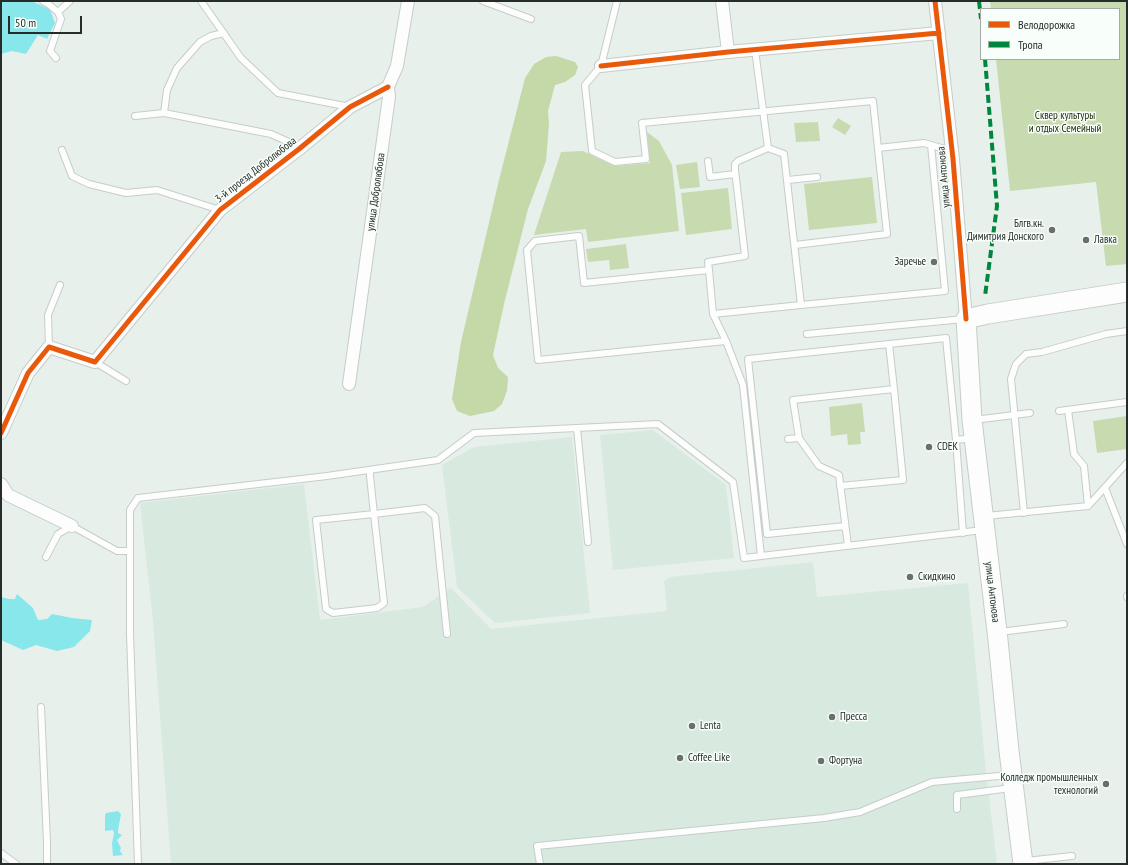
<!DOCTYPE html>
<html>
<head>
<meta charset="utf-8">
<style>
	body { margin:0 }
	#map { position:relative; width:1128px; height:865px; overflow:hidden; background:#e8f0ec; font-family:"PT Sans Narrow",sans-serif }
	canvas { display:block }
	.frame { position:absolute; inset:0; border:2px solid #262c29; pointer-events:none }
	.legend { position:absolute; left:980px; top:8px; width:140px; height:52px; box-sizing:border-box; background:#f8fffb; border:1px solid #a4aba7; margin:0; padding:5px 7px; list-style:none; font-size:12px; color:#262c29 }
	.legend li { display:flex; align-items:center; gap:8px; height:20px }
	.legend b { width:20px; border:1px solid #a4aba7 }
	.scale { position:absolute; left:8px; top:16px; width:74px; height:18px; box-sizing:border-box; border:2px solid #262c29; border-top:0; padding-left:5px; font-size:12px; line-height:14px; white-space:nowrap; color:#262c29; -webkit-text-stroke:3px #f8fffb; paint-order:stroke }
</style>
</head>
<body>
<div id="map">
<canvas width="1128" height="865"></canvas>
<div class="frame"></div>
<ul class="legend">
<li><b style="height:5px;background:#e8590c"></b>Велодорожка</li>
<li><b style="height:5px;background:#00873e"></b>Тропа</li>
</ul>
<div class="scale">50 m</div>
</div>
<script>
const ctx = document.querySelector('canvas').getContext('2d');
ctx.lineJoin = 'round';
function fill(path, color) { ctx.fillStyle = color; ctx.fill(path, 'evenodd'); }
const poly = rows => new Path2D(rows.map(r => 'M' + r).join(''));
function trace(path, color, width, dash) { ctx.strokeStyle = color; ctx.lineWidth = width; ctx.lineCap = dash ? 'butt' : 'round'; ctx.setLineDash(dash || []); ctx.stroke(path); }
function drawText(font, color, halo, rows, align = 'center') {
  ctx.font = font + ' "PT Sans Narrow",sans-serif'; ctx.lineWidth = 3; ctx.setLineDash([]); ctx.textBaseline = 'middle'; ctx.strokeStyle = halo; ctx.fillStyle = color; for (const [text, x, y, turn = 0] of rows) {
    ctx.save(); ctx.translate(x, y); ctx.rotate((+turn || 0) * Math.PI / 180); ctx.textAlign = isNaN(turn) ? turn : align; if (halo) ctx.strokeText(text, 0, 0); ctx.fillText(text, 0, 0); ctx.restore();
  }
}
fill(poly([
	[653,430,726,485,734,558,613,570,600,435],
	[572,437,590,613,495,623,457,587,442,465,474,447],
	[304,484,320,620,423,607,451,588,491,629,667,611,664,581,670,577,813,562,817,597,968,583,986,772,997,864,171,864,153,622,140,503]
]), '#d8e9e0');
fill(poly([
	[990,1,1127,1,1127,264,1106,266,1096,182,1010,191,996,59,1119,59,1119,9,991,9],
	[838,118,851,126,845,135,832,127],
	[818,122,820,141,796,142,794,123],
	[647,132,659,141,672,165,679,231,588,242,586,229,534,235,561,152,583,151,615,166,650,163],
	[697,162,700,187,680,189,676,165],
	[872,177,877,223,809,230,804,184],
	[728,188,732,229,686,235,681,193],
	[626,244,629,268,610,270,609,260,588,262,586,249],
	[862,403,865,432,860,432,861,444,848,445,847,434,831,436,829,407],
	[1127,416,1127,449,1097,453,1093,421]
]), '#c8dab0');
fill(poly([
	[556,56,575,62,578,67,575,75,565,82,555,85,548,111,549,124,546,161,528,209,504,304,493,355,498,368,508,377,507,391,502,404,494,411,470,416,457,411,452,399,461,342,499,180,525,78,534,64,546,57]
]), '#c4d8a8');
fill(poly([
	[1,1,31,1,50,9,55,23,47,39,38,35,26,54,12,51,1,54],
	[17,594,33,608,38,620,47,619,52,614,72,618,92,620,90,631,74,647,57,651,36,645,23,650,1,640,1,597,9,599,15,599],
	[118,811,121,814,118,830,118,833,122,835,117,840,121,848,120,851,123,855,113,856,112,843,114,833,113,830,105,831,105,815,106,813]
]), '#88e7eb');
const lane = poly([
	[43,1,47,3,58,12,61,19,50,51,56,58],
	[201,1,241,58,278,93,350,107],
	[483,1,531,19],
	[617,1,601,66,585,85,592,151,615,162,646,159,642,123,873,101,887,234,795,245],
	[58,12,70,1],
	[755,50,768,148],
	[164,113,167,90,177,68,200,42,211,36,224,33],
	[135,116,164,113,271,134,293,144,299,149],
	[878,148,924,143,931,145],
	[62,150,72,176,89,184,126,193,157,190,220,210],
	[708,161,710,177,735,174],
	[788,180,817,177],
	[709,270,708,262,745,256,735,170,735,164,738,161,768,148,784,154,801,305,945,291,931,145,952,151],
	[713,314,801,305],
	[807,334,964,319],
	[726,341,713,314,709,270,584,283,579,236,535,241,527,250,538,360,726,341,743,385,761,556],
	[49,347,48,315,60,285],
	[95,362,126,381],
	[894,389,889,344,946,338,956,440,963,533],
	[1059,411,1127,402],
	[974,420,1030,413],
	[577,428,588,542],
	[788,439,799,438],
	[956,440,973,438],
	[370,470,370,476,374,514,384,603,377,608,333,613,326,609,316,520,374,514,425,508,435,516,447,634],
	[840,486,903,480,894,389,793,400,799,438,819,466,839,475,848,546],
	[1105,488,1127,544],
	[1088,506,1127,463],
	[1024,513,1011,379,1016,364,1026,354,1042,352,1106,334,1127,331],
	[986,516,1088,506,1084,466,1074,454,1068,410],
	[845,526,767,534,748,359,889,344],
	[46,557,58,534,72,526,117,551,130,551],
	[1127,596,1127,597],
	[1000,632,1064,624],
	[41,707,47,842,47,864],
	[957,809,957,795,1011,788],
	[1,853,16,864],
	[1026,861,1072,856],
	[138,864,130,634,130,510,138,498,327,476,438,460,474,433,658,424,733,482,744,558,983,530],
	[540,864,537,846,824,818,860,812,932,782,1010,775]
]);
const street = poly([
	[722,1,728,52],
	[935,1,953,159,966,319],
	[601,66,728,52,939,33],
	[349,384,389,97,388,87,397,66,408,1],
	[1,433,28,373,49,347,95,362,220,210,299,149,350,107,388,87],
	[1,484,8,495,72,526]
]);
const primary = poly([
	[1023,864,1009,751,998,640,972,420,966,319,988,314,1127,292]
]);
trace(lane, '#c6cdc9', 8);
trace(street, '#c6cdc9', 14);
trace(primary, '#c6cdc9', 21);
trace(lane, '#fcfdfc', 6);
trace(street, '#fcfdfc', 12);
trace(primary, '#fcfdfc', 19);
trace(poly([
	[979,1,981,19],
	[985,59,997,206,985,296]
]), '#00873e', 4, [8, 4]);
trace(poly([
	[935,1,953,159,966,319],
	[601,66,728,52,939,33],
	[1,433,28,373,49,347,95,362,220,210,299,149,350,107,388,87]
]), '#e8590c', 5);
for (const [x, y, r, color] of [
	[1052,230,4,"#6a716d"],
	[1086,240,4,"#6a716d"],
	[934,262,4,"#6a716d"],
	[929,447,4,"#6a716d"],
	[910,577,4,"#6a716d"],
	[832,717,4,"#6a716d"],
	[692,726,4,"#6a716d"],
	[680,758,4,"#6a716d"],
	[821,761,4,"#6a716d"],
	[1106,784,4,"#6a716d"]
]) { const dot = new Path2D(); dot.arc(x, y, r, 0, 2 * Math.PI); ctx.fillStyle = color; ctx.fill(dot); trace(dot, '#f8fffb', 1.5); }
drawText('11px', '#232e0b', '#f8fffb', [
	["Сквер культуры",1065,116],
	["и отдых Семейный",1065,129]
]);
drawText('11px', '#262c29', '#f8fffb', [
	["3-й проезд Добролюбова",256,170,-38],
	["улица Антонова",944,177,-95],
	["улица Добролюбова",376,192,-82],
	["улица Антонова",992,592,83]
]);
drawText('11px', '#262c29', '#f8fffb', [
	["Блгв.кн.",1044,224,"right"],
	["Димитрия Донского",1044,237,"right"],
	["Лавка",1094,240],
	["Заречье",926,262,"right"],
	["CDEK",937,447],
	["Скидкино",918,577],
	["Пресса",840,717],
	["Lenta",700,726],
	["Coffee Like",688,758],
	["Фортуна",829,761],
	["Колледж промышленных",1098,778,"right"],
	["технологий",1098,791,"right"]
], 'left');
</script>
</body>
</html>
